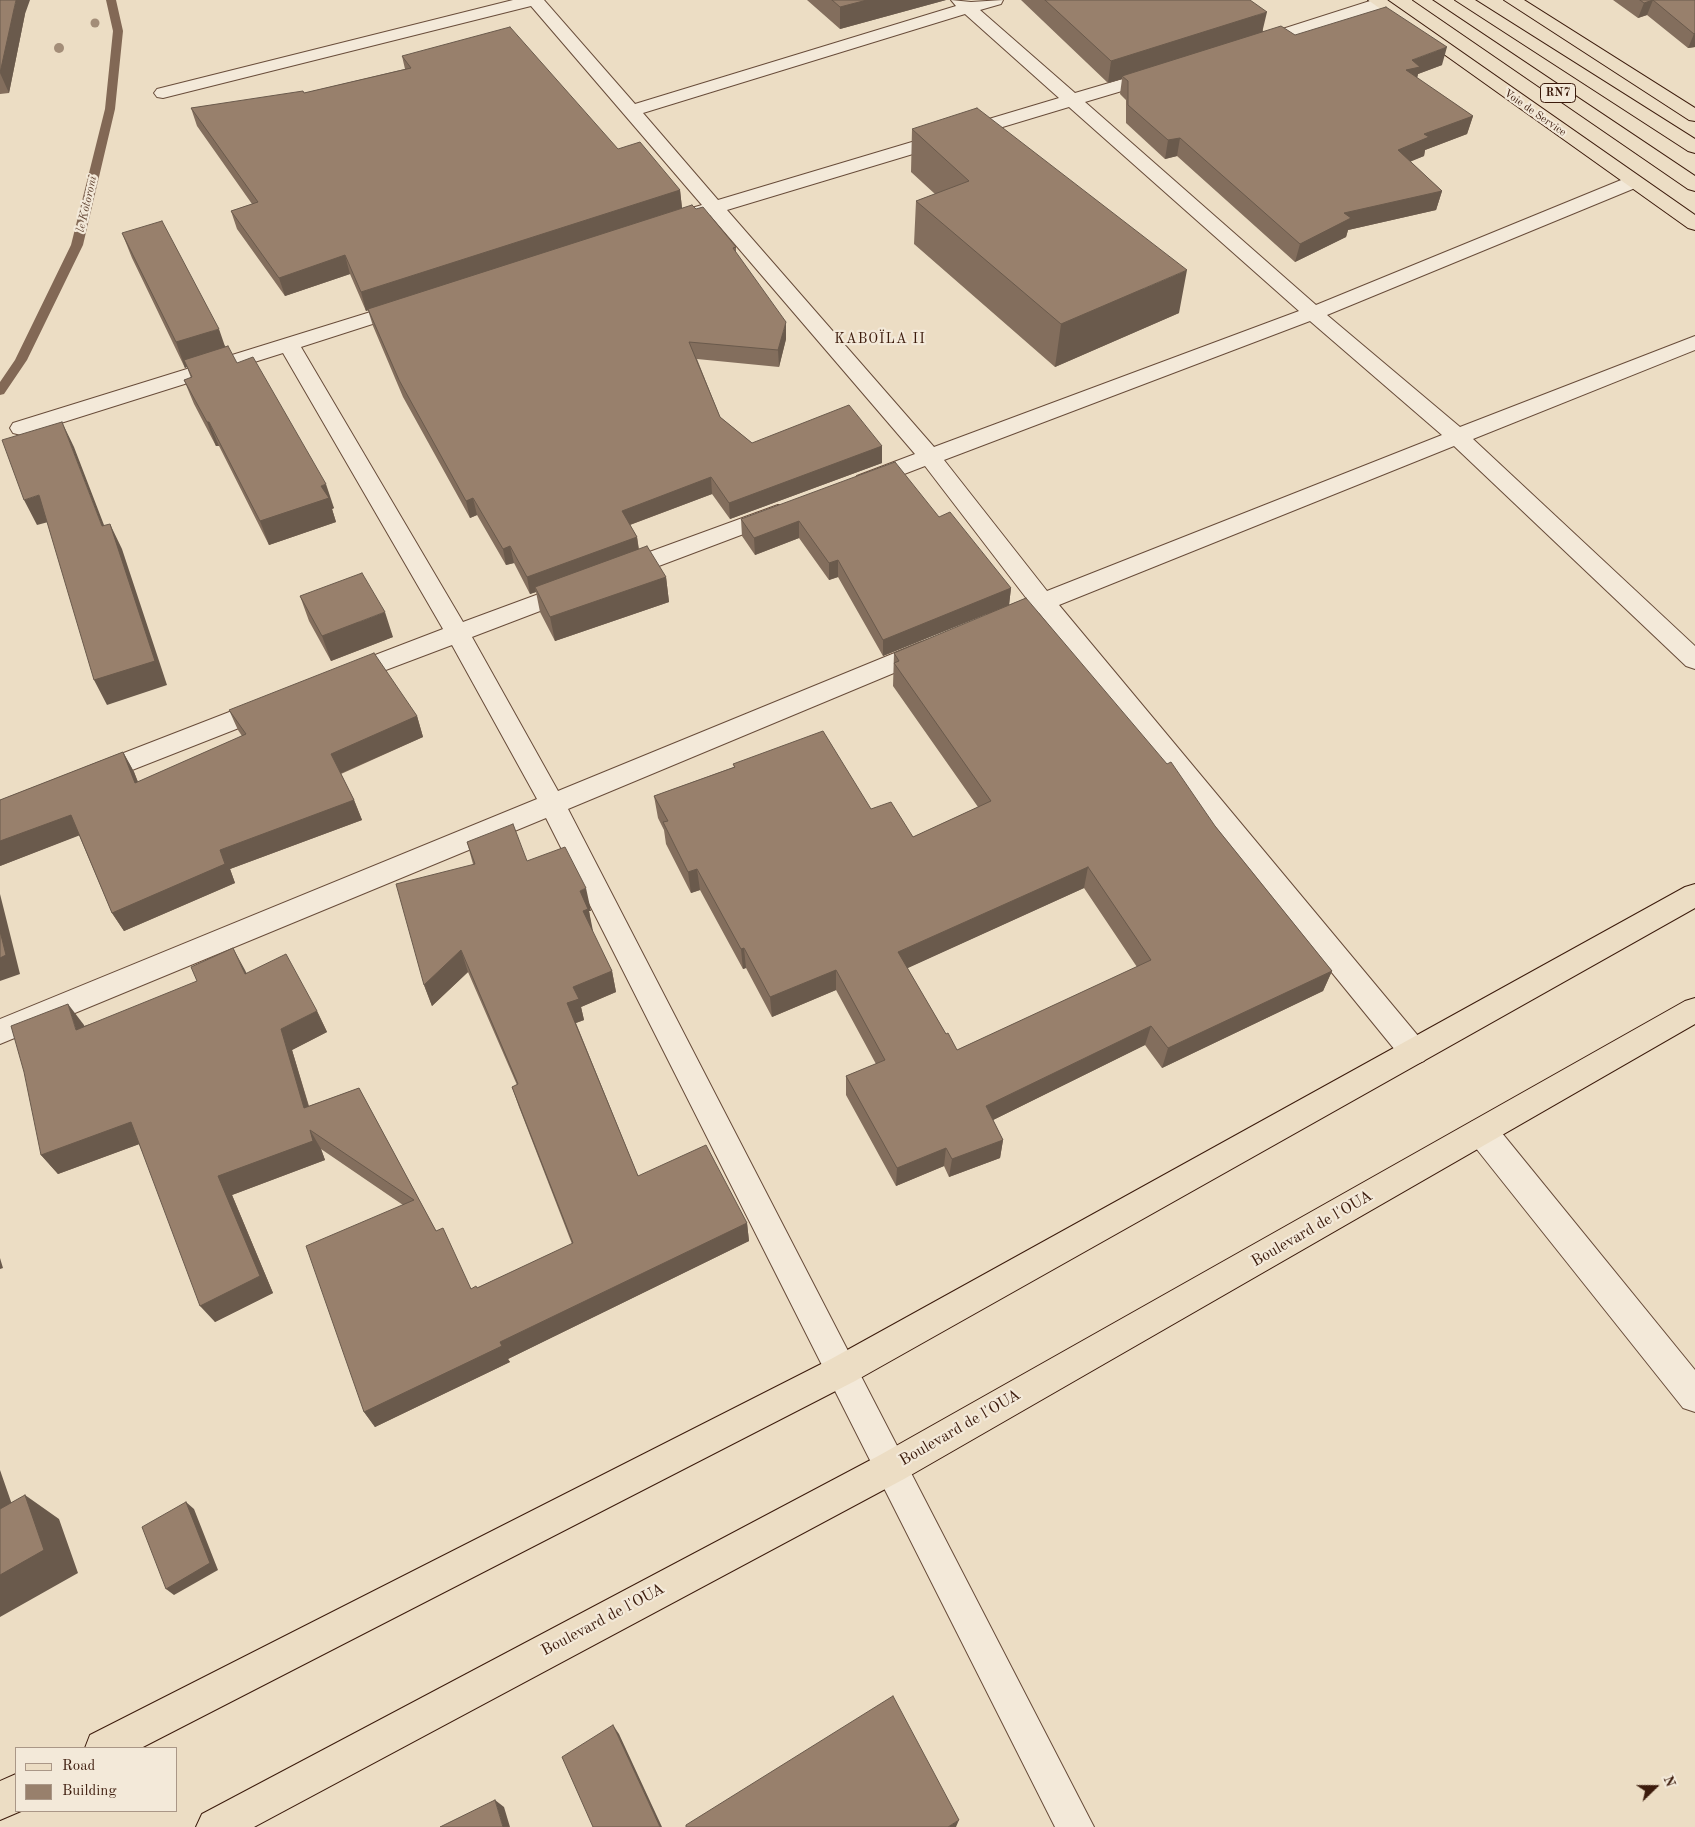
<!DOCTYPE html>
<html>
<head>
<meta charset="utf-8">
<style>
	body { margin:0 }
	#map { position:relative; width:1695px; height:1827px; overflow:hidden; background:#ecddc4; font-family:"Old Standard TT",serif }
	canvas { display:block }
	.legend { position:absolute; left:15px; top:1747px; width:162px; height:65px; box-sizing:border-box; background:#f3e9d9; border:1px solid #aa9787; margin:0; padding:6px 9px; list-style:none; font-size:15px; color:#3c1b0c }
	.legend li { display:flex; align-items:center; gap:10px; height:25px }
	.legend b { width:25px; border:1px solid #aa9787 }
	.north { position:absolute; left:1630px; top:1762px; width:50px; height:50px; -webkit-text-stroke:4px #f3e9d9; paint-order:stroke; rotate:68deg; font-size:14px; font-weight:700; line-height:20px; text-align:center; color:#3c1b0c }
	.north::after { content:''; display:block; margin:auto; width:18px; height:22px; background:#3c1b0c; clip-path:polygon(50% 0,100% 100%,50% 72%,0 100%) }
</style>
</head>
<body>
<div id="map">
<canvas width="1695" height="1827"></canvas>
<ul class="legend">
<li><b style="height:6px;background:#ecddc4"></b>Road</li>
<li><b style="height:14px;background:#98806c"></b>Building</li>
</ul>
<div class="north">N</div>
</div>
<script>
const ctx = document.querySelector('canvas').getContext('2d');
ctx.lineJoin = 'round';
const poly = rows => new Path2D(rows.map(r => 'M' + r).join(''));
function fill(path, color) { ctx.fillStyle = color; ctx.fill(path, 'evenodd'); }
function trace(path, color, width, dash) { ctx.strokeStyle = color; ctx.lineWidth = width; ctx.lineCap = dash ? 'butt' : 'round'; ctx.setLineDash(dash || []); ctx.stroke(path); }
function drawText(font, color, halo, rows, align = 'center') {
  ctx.font = font + ' "Old Standard TT",serif'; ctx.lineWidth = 4.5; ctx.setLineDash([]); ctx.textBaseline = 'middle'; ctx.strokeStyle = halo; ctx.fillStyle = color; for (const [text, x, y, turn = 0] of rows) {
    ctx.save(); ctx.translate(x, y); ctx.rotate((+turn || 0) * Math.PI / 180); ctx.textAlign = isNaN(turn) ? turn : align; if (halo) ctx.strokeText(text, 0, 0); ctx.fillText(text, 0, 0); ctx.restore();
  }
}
fill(poly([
	[106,0,116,0,123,31,115,109,83,245,27,360,4,394,0,395,0,382,15,360,71,245,105,109,113,31,106,0]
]), '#826855');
const minor = poly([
	[513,0,544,0,635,104,956,6,951,0,971,2,1003,0,1001,4,980,10,1075,93,1150,71,1162,71,1165,75,1162,79,1085,102,1316,305,1626,178,1640,178,1643,182,1640,186,1327,315,1460,427,1695,336,1695,350,1473,439,1695,646,1695,669,1686,666,1454,446,1059,605,1424,1043,1429,1052,1424,1061,1414,1065,1404,1061,1039,613,997,629,988,626,985,620,988,614,1027,599,925,466,873,486,865,489,857,486,854,481,857,476,915,454,710,215,668,227,661,225,658,221,661,217,702,205,531,6,163,98,157,97,154,93,157,89,513,0],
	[965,14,1059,98,718,200,643,113,965,14],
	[1069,107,1299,311,934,447,727,210,1069,107],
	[1310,321,1442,435,1047,591,944,460,1310,321],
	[1373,0,1387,0,1389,3,1387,7,1260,48,1248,48,1245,44,1248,40,1373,0],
	[406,301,413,303,416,307,413,311,301,347,463,622,574,581,582,583,586,589,582,595,472,637,558,791,919,643,928,640,937,643,940,649,937,655,568,809,1094,1827,1055,1827,546,818,0,1044,0,1019,537,799,452,645,354,682,345,685,336,682,333,676,336,670,443,629,283,353,29,433,21,435,13,433,10,428,13,423,406,301],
	[778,505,786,508,789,513,786,518,627,578,619,580,611,578,607,572,611,566,778,505],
	[268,697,277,699,281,706,277,713,94,785,85,782,81,775,85,768,268,697],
	[1482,1119,1493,1122,1695,1370,1695,1412,1683,1408,1471,1142,1467,1132,1471,1122,1482,1119]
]);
const major = poly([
	[1368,0,1387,0,1695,215,1695,230,1688,228,1368,0],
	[1504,0,1524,0,1695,108,1695,121,1689,120,1504,0],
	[1695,884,1695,908,855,1381,141,1748,85,1748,90,1735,831,1359,1685,887,1695,884],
	[1695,998,1695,1024,904,1479,254,1827,196,1827,202,1814,880,1455,1685,1001,1695,998],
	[16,1774,16,1811,21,1811,0,1820,0,1781,16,1774]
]);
const highway = poly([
	[1413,0,1432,0,1695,176,1695,191,1688,189,1413,0],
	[1455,0,1475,0,1695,139,1695,153,1688,151,1455,0]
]);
trace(minor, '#684c3a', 2);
trace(major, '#3c1b0c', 2);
trace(highway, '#3c1b0c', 2);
fill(minor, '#f3e9d9');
fill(major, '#ecddc4');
fill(highway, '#ecddc4');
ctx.fillStyle = '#a38d78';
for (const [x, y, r] of [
	[95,23,4.5],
	[59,48,5]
]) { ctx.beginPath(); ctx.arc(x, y, r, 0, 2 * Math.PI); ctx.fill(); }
fill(poly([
	[0,0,25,14,9,93,0,94],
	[807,0,946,0,840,29],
	[1021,0,1250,0,1263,31,1295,35,1442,65,1418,74,1417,78,1473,116,1467,134,1425,150,1424,156,1410,161,1442,191,1436,210,1348,230,1346,237,1295,262,1177,156,1165,159,1126,123,1126,100,1120,94,1122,79,1108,83],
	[1613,0,1695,0,1695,47,1688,48,1647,15,1638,18],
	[402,56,618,149,680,190,682,208,696,209,736,247,736,253,786,339,779,367,697,359,720,417,752,443,882,446,882,463,730,519,712,494,630,525,637,537,639,549,666,577,669,602,555,641,540,612,536,592,530,594,514,563,506,565,477,515,470,518,403,397,373,326,368,310,366,311,350,274,285,296,237,229,231,211,252,204,197,126,191,108,304,93,405,69],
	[912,129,1179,313,1055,367,914,244,916,201,935,194,911,172],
	[122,233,226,347,334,508,332,509,336,522,269,545,219,446,216,446,194,404,184,380,191,378,187,367,185,368,132,258],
	[939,517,1011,588,1009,605,883,656,838,577,829,580,799,538,755,555,742,536,741,519],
	[300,596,393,637,331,661,309,621],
	[894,653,1215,826,1332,971,1323,991,1162,1068,1145,1045,993,1120,1003,1140,1000,1158,949,1177,944,1166,896,1186,846,1095,846,1076,876,1064,836,990,772,1017,746,968,743,969,700,890,691,893,666,844,664,830,658,818,654,796,734,767,733,764,871,809,913,837,978,807,893,686],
	[1084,888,1137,967,957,1050,946,1034,907,968],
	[229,710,417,716,423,737,341,774,354,800,362,820,230,869,235,883,124,931,112,913,79,835,0,866,0,800,123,752,134,772,138,782,242,736,238,730],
	[467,842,527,861,591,911,589,911,592,931,612,971,616,992,581,1007,584,1020,576,1023,638,1176,747,1223,749,1241,508,1359,510,1362,375,1427,364,1412,403,1205,321,1149,325,1160,232,1195,273,1293,215,1322,139,1144,58,1174,41,1155,84,1025,84,1026,247,973,317,1011,327,1032,292,1050,309,1106,359,1088,436,1231,471,1289,477,1288,572,1244,519,1107,512,1087,517,1085,468,972,432,1006,424,985,473,864]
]), '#836e5d');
fill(poly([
	[16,0,30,0,25,14,9,93,0,73],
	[867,0,946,0,840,29,840,7],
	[1653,0,1647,15,1638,18,1644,3],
	[1267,12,1262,33,1122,76,1122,79,1108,83,1111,61],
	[1695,33,1695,47,1688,48,1694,34],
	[1447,47,1442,65,1418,74,1415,86,1406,70,1412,60],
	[1473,116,1467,134,1425,150,1424,156,1393,169,1398,150,1424,134],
	[1180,138,1177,156,1165,159,1168,140],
	[680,190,682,208,366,311,361,292],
	[1442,191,1436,210,1348,230,1346,237,1295,262,1300,244,1344,213],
	[345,255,350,274,285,296,279,278],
	[1187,270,1179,313,1055,367,1061,324],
	[786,322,786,339,779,367,778,350],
	[219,329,228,355,184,360,187,367,185,368,176,342],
	[62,422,74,447,114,551,102,526],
	[207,422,209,422,219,446,216,446],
	[882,446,882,463,730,519,729,503],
	[711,477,712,494,624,527,622,511],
	[326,484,334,508,332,509,336,522,269,545,260,521,321,486],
	[39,495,52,521,37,525,24,500],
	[473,498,477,515,470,518,466,501],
	[799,521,799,538,755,555,754,538],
	[110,524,122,549,167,685,107,705,94,680],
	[637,537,639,553,535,587,536,592,530,594,527,577],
	[510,546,514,563,506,565,503,549],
	[838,560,838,577,829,580,829,563],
	[666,577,669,602,555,641,550,617],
	[1011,588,1009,605,883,656,883,640],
	[385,612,393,637,331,661,322,636],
	[417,716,423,737,339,774,331,754],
	[123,752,134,772,146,803,135,783],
	[354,800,362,820,230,869,235,883,124,931,112,913,220,850],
	[71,815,83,834,0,866,0,841],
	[1088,867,1084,888,897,973,898,952],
	[697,869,700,890,691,893,688,872],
	[586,888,591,911,589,911,593,931,588,933,583,911,580,891],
	[0,894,20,974,0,981],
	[233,948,245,970,257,995,245,974],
	[744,948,746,968,743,969,741,949],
	[461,950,468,972,432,1006,424,985],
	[836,970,836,990,772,1017,770,997],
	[612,971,616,992,581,1007,584,1020,573,1024,567,1003,573,987],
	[1332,971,1323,991,1162,1068,1168,1048],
	[68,1004,84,1025,91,1050,76,1030],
	[317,1011,327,1032,292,1050,315,1128,304,1108,281,1029],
	[1151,1026,1145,1045,983,1125,986,1106],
	[131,1122,145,1142,58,1174,41,1155],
	[310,1130,321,1149,325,1160,232,1195,273,1293,215,1322,200,1306,218,1176],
	[1003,1140,1000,1158,949,1177,952,1159],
	[946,1148,944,1166,896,1186,897,1168],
	[747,1223,749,1241,508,1359,510,1362,375,1427,364,1412,500,1342],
	[0,1258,3,1268,0,1269],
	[0,1470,24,1539,0,1523],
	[25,1495,59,1519,78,1573,0,1617,0,1575],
	[186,1502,194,1509,218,1570,174,1595,166,1589],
	[613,1725,619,1734,662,1827,660,1827],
	[495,1800,504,1807,510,1827,503,1827],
	[959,1820,956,1827,948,1827]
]), '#6a5a4c');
const building = poly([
	[0,0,16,0,0,73,0,0],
	[832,0,867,0,840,7,832,0],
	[1045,0,1250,0,1267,12,1111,61,1045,0],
	[1640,0,1695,0,1695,33,1694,34,1653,0,1644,3,1640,0],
	[1386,7,1447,47,1412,60,1420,67,1406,70,1473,116,1424,134,1429,137,1398,150,1442,191,1344,213,1351,218,1300,244,1180,138,1168,140,1128,105,1128,81,1122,76,1281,26,1295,35,1386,7],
	[510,27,618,149,640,142,680,190,361,292,345,255,279,278,231,211,258,202,191,108,303,91,304,93,411,68,402,56,510,27],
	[977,108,1187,270,1061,324,916,201,969,181,912,129,977,108],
	[692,205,696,209,703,207,736,247,733,248,786,322,778,350,689,342,720,417,752,443,849,405,882,446,729,503,711,477,622,511,637,537,527,577,510,546,503,549,473,498,466,501,399,380,368,309,692,205],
	[162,221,219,329,176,342,122,233,162,221],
	[228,346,237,363,253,357,326,484,321,486,329,498,260,521,209,422,207,422,184,380,192,377,184,360,228,346],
	[62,422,102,526,110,524,155,661,94,680,39,495,24,500,2,440,62,422],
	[895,462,939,517,950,512,1011,588,883,640,838,560,829,563,799,521,754,538,741,519,895,462],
	[647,546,666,577,550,617,535,587,647,546],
	[362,573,385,612,322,636,300,596,362,573],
	[1026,598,1167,764,1171,762,1215,826,1332,971,1168,1048,1151,1026,986,1106,1003,1140,952,1159,946,1148,897,1168,846,1076,885,1060,836,970,770,997,744,948,741,949,697,869,688,872,663,822,668,821,654,796,735,767,733,764,823,731,871,809,891,802,913,837,991,801,894,663,899,661,894,653,1026,598],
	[1088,867,1151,960,957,1050,948,1033,946,1034,898,952,1088,867],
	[374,653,417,716,331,754,354,800,220,850,225,864,112,913,71,815,0,841,0,800,123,752,135,783,246,734,229,710,374,653],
	[513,824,527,861,565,847,586,888,580,891,588,909,583,911,612,971,573,987,579,999,567,1003,638,1176,706,1145,747,1223,500,1342,502,1346,364,1412,306,1246,414,1200,310,1130,313,1141,218,1176,260,1276,200,1306,131,1122,41,1155,24,1072,11,1026,68,1004,76,1030,197,981,191,967,233,948,245,974,286,954,317,1011,281,1029,304,1108,359,1088,436,1231,443,1228,471,1289,476,1286,477,1288,573,1243,512,1087,518,1084,461,950,424,985,396,884,475,864,467,842,513,824],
	[0,931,6,955,0,958,0,931],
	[25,1495,44,1550,0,1575,0,1509,25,1495],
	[186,1502,210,1563,166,1589,142,1527,186,1502],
	[893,1696,959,1820,948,1827,686,1827,686,1825,893,1696],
	[613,1725,660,1827,593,1827,562,1757,613,1725],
	[495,1800,503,1827,440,1827,495,1800]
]);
fill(building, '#98806c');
trace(building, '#6a5a4c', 1);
drawText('11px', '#3c1b0c', '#f3e9d9', [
	["Voie de Service",1535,113,35]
]);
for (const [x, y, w] of [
	[1558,93,35]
]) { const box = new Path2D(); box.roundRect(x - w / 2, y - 9.5, w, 19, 4); ctx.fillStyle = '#f3e9d9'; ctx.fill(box); trace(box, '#3c1b0c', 1); }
drawText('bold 12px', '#3c1b0c', null, [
	["RN7",1558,93]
]);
drawText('italic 12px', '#654836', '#f3e9d9', [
	["le Kotoroni",87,204,-77]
]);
ctx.letterSpacing = '1px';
drawText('14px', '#3c1b0c', '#f3e9d9', [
	["KABOÏLA II",880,339]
]);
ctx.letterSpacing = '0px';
drawText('16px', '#3c1b0c', '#f3e9d9', [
	["Boulevard de l'OUA",1312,1229,-30],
	["Boulevard de l'OUA",960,1428,-30],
	["Boulevard de l'OUA",603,1620,-28]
]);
</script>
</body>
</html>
